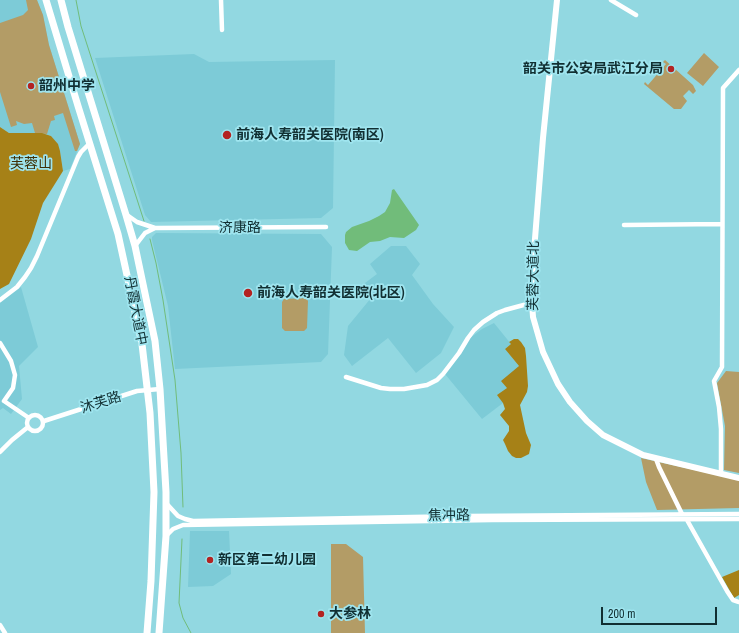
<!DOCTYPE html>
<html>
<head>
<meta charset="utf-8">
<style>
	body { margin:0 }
	#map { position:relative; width:739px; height:633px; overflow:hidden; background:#92d8e1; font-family:"Archivo Narrow",sans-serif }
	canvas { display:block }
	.scale { position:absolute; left:601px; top:607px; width:116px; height:18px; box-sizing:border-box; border:2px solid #112f32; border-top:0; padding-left:5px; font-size:12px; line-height:14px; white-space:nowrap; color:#112f32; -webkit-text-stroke:3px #9fe5ef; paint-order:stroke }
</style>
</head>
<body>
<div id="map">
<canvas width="739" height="633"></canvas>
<div class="scale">200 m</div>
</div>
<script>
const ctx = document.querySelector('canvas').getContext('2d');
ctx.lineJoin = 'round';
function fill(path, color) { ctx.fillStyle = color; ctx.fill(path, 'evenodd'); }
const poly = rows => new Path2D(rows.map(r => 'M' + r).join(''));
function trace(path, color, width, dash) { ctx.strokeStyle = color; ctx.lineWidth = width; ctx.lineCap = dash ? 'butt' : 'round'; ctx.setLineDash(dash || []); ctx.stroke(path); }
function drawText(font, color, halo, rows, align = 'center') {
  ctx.font = font + ' "Archivo Narrow","Noto Sans SC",sans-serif'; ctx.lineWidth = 3.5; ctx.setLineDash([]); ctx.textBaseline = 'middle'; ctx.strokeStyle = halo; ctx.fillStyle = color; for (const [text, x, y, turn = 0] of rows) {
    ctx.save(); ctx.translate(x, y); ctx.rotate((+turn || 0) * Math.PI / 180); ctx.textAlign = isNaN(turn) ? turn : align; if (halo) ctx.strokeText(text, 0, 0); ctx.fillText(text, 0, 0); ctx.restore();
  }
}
fill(poly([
	[0,0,37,0,43,15,49,45,80,144,70,169,63,171,60,151,51,136,42,133,9,133,0,127],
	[194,54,209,62,335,60,333,208,321,218,151,222,145,215,95,58],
	[156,233,321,234,332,247,328,354,321,362,175,369,168,306,152,240,152,237],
	[391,246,406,246,420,264,412,275,433,304,454,327,441,353,416,373,388,338,352,366,344,355,348,326,371,298,361,286,377,274,370,264],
	[21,287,38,347,19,366,22,399,11,414,3,408,0,410,0,303],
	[494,323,511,344,505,349,519,366,507,388,503,403,482,419,445,374,461,354,470,338,482,329],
	[190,531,229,531,231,574,213,586,188,587]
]), '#7dcbd7');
fill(poly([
	[26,0,37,0,43,15,49,45,80,144,77,151,75,151,63,113,54,116,55,120,51,121,47,134,35,133,32,123,24,124,16,121,17,125,11,127,0,92,0,23,23,15,28,10],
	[704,53,719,67,703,86,687,73],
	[665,60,693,85,696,91,693,94,689,90,683,96,687,101,681,109,674,109,644,84,645,82,648,85,666,64,663,62],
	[306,298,308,301,307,328,304,331,285,331,282,328,282,302,284,299],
	[726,371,739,372,739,473,724,470,725,426,717,383],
	[641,458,739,480,739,508,657,510,646,482],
	[331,544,346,544,363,557,365,633,331,633]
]), '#b39c66');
fill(poly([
	[0,127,9,133,42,133,51,136,58,144,60,151,63,171,43,203,31,239,9,284,0,289],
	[514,339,518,339,521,342,525,348,526,356,528,386,527,392,520,405,526,433,531,445,529,454,521,458,516,458,512,456,508,451,505,444,503,440,509,431,509,426,500,415,505,409,503,403,497,395,507,388,501,381,519,366,505,349,511,344,509,342],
	[739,570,739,595,734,598,722,577]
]), '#a68117');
fill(poly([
	[394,189,419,225,416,230,404,238,390,237,380,241,370,242,357,251,349,250,345,243,345,235,346,232,352,227,369,221,379,216,385,212,390,203,392,190]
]), '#71bc7a');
trace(poly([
	[76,0,81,26,144,221],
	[150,239,156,263,163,300,175,380,181,453,183,507],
	[182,539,179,603,183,618,191,633]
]), '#71bc7a', 1);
trace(poly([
	[221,0,222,30],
	[611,0,636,15],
	[127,215,137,222,155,228,326,227],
	[624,225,722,224],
	[135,246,145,233,155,228],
	[0,300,17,287,25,277,31,268,37,256,78,157,81,152,90,143],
	[0,343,11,361,15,375,13,388,4,401,29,418],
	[346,377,381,388,390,389,404,389,427,385,437,380,443,374,459,353,468,338,474,330,483,322,497,313,505,310,531,303],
	'27 423a8 8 0 1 1 16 0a8 8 0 1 1-16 0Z',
	[44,421,137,391,160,389],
	[0,452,12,440,28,427],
	[656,459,659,467,682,514],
	[721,474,721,429,719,407,714,381,722,367,723,88,739,70],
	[166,503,178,516,185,519,193,521,467,516,739,514],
	[687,520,727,591,733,600,739,602],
	[166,536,173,529,183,525,492,520,739,519],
	[0,625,5,633]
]), '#fff', 4.5);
trace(poly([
	[557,0,543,138,531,289,533,317,543,352,558,384,570,402,587,421,603,435,643,455,739,478]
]), '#fff', 6);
trace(poly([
	[46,0,78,106,118,234,142,344,150,413,154,492,151,581,147,633],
	[61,0,68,27,126,215,135,246,155,341,160,389,166,492,166,536,159,633]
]), '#fff', 7);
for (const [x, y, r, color] of [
	[671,69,4,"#b32322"],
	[31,86,4,"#b32322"],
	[227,135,5,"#b32322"],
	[248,293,5,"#b32322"],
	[210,560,4,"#b32322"],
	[321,614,4,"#b32322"]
]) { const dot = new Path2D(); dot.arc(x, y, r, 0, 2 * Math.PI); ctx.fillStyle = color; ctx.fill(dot); trace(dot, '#9fe5ef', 1.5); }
drawText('bold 14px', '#112f32', '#9fe5ef', [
	["韶关市公安局武江分局",663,69,"right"],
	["韶州中学",39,86],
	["前海人寿韶关医院(南区)",236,135],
	["前海人寿韶关医院(北区)",257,293],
	["新区第二幼儿园",218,560],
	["大参林",329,614]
], 'left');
drawText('14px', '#3f2f05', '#9fe5ef', [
	["芙蓉山",31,164]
]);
drawText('14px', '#112f32', '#9fe5ef', [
	["济康路",240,228],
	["芙蓉大道北",534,276,-89],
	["丹霞大道中",135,311,79],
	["沐芙路",101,403,-18],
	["焦冲路",449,516,-1]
]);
</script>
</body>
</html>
